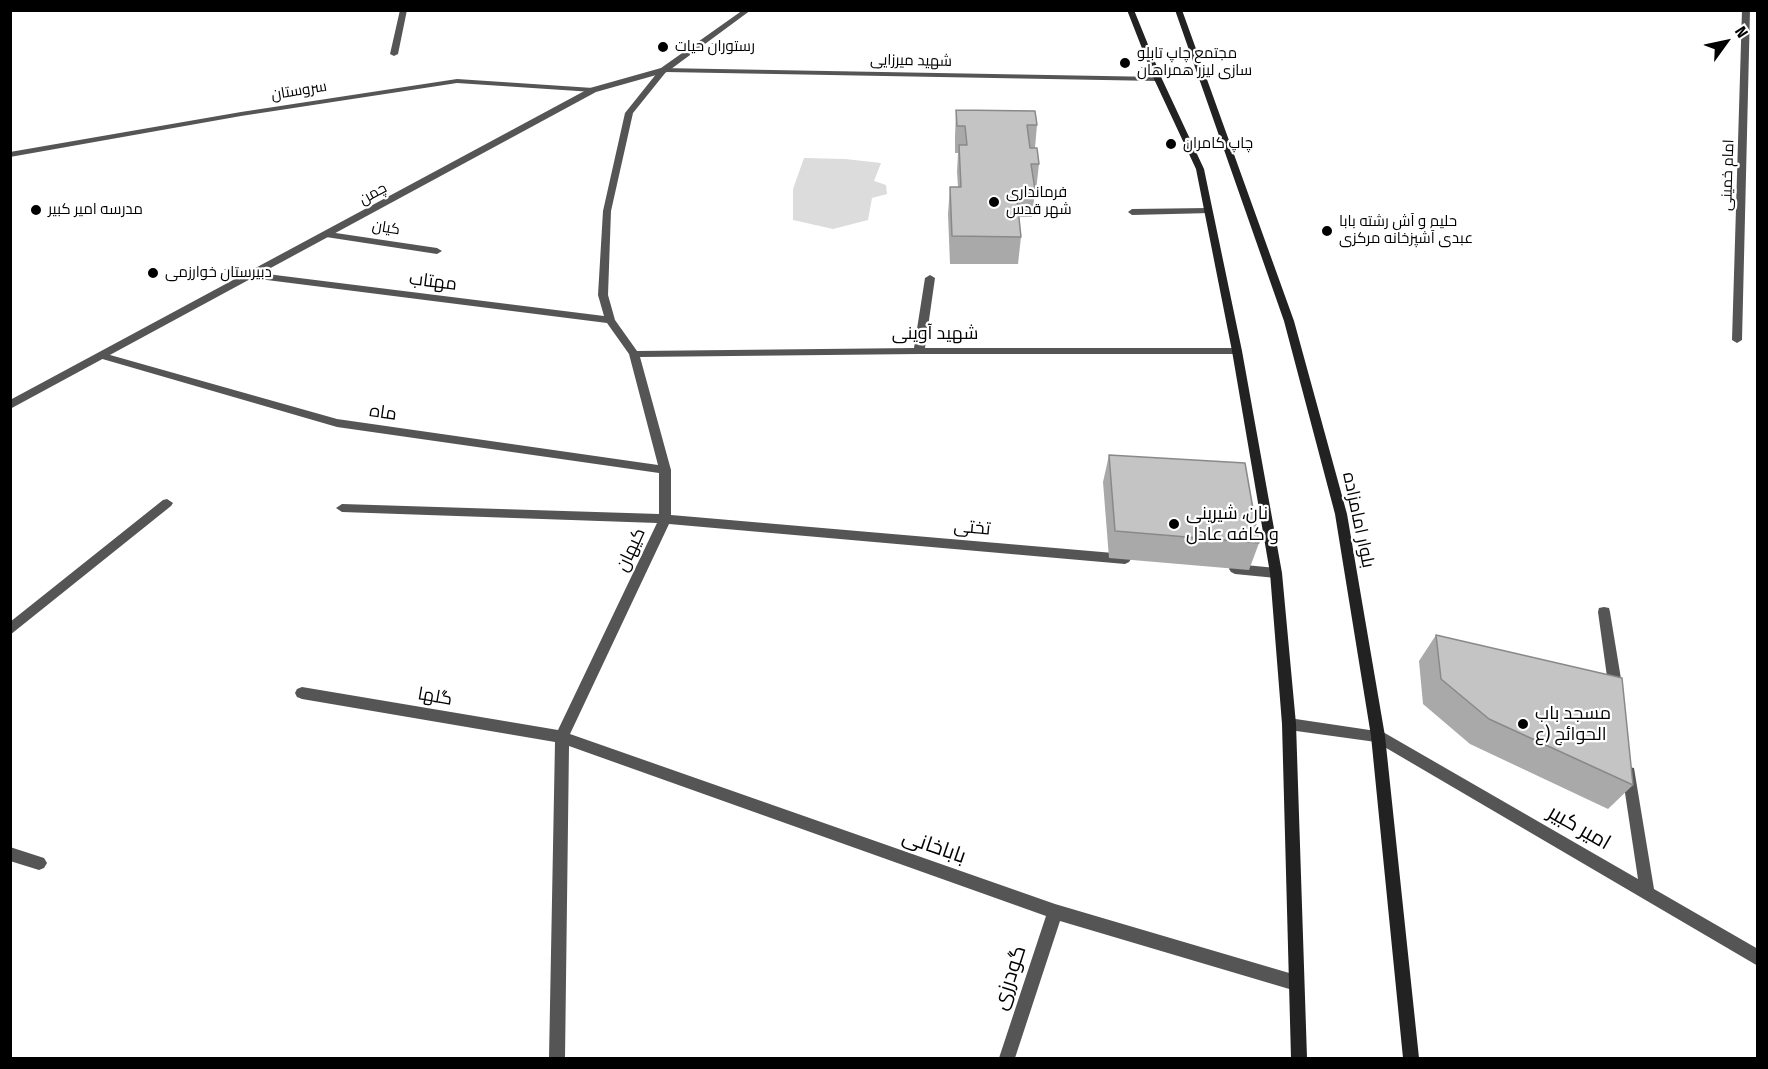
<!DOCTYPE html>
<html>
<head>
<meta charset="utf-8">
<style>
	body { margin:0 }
	#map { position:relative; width:1768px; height:1069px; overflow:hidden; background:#fff; font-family:"Fira Sans Condensed",sans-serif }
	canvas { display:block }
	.frame { position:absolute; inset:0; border:12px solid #000; pointer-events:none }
	.north { position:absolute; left:1696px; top:12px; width:60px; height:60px; -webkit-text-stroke:4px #fff; paint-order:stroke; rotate:57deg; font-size:16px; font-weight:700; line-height:24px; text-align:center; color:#000 }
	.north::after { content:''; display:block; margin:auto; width:21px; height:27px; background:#000; clip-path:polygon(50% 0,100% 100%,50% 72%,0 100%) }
</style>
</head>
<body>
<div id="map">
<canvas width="1768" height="1069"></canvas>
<div class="frame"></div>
<div class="north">N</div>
</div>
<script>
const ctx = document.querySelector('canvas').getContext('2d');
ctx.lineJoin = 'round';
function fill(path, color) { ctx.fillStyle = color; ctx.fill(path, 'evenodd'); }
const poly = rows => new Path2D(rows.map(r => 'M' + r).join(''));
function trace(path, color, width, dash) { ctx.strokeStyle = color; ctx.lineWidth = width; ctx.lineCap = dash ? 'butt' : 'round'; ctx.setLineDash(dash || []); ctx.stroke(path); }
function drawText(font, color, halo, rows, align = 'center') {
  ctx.font = font + ' "Fira Sans Condensed",Cairo,sans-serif'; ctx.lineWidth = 4.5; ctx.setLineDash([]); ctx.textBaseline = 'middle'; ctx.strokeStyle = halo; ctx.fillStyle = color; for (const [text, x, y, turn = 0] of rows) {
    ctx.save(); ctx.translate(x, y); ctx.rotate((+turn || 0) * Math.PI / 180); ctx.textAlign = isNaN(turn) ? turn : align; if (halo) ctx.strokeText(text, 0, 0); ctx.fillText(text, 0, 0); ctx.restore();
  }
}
fill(poly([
	[804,158,845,159,881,163,874,181,886,185,887,194,872,198,868,220,833,229,793,220,793,189]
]), '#dcdcdc');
fill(poly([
	[1208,208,1211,209,1211,213,1132,215,1128,212,1132,209,1208,208]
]), '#555');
fill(poly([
	[400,10,407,10,398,54,394,56,390,54,400,10],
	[1742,10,1750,10,1742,340,1737,343,1732,340,1742,10],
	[661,68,1158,77,1162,79,1158,81,666,72,633,113,611,211,608,295,615,320,637,351,914,348,925,278,930,275,935,278,925,348,1237,348,1242,351,1237,354,919,354,640,357,671,470,671,515,1125,554,1129,556,1131,559,1129,562,1125,564,669,524,570,734,1055,904,1296,975,1302,977,1304,983,1302,989,1296,991,1060,921,1015,1058,999,1058,1046,916,569,746,565,1058,549,1058,555,742,302,699,297,697,295,693,297,689,302,687,558,730,657,523,342,512,336,508,342,504,659,514,659,473,337,427,99,358,98,356,103,353,337,419,658,465,629,354,607,323,251,278,246,275,251,272,604,316,598,295,603,211,625,113,661,68],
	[457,79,593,88,597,90,593,92,457,83,241,116,10,157,10,152,241,112,457,79],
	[329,232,437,248,442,251,437,254,326,237,324,235,329,232],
	[167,499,173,503,171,506,10,635,10,622,163,500,167,499],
	[1235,564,1276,568,1280,570,1282,573,1280,576,1276,578,1235,574,1231,572,1229,569,1231,566,1235,564],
	[1604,607,1609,608,1610,612,1623,691,1621,695,1616,697,1611,695,1609,691,1598,612,1599,608,1604,607],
	[1289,718,1383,732,1638,879,1622,773,1624,768,1629,767,1634,768,1654,889,1758,949,1758,966,1376,742,1289,730,1284,728,1282,724,1284,720,1289,718],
	[10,847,44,858,47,863,44,868,39,870,10,861,10,847]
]), '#555');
fill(poly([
	[743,10,751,10,667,72,596,92,10,409,10,400,590,88,661,68,743,10]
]), '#555');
fill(poly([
	[1127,10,1134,10,1162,79,1204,169,1242,351,1282,573,1296,724,1307,1058,1291,1058,1282,724,1270,573,1232,351,1196,169,1154,79,1127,10],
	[1175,10,1182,10,1294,321,1347,514,1385,736,1419,1058,1403,1058,1371,736,1335,514,1284,321,1175,10]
]), '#222');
fill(poly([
	[956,110,1037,125,1035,148,1039,164,1036,191,1035,191,1032,217,1019,217,1021,237,1018,264,950,264,948,214,950,187,958,187,957,172,958,153,955,153,955,137],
	[1109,455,1259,543,1249,570,1109,558,1103,482],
	[1436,635,1633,785,1608,809,1470,744,1423,704,1419,661]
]), '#a9a9a9');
const building = poly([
	[956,110,1035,111,1037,125,1027,125,1030,148,1037,148,1039,164,1031,164,1035,190,1016,190,1021,237,952,236,950,187,961,187,959,145,967,145,965,126,957,126,956,110],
	[1109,455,1245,463,1259,543,1115,531,1109,455],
	[1436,635,1622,678,1633,785,1489,719,1441,679,1436,635]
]);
fill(building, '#c4c4c4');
trace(building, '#898989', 1.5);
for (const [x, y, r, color] of [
	[663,47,6,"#000"],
	[1125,63,6,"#000"],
	[1171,144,6,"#000"],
	[994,202,6,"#000"],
	[36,210,6,"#000"],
	[1327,231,6,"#000"],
	[153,273,6,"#000"],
	[1174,524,6,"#000"],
	[1523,724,6,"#000"]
]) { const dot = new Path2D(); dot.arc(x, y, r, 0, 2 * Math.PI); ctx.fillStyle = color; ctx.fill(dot); trace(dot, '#fff', 2); }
drawText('15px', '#000', '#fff', [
	["رستوران حیات",675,47],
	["مجتمع چاپ تابلو",1137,54],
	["سازی لیزر همراهان",1137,71],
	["چاپ کامران",1183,144],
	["فرمانداری",1006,193],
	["شهر قدس",1006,210],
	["مدرسه امیر کبیر",48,210],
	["حلیم و آش رشته بابا",1339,222],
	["عبدی آشپزخانه مرکزی",1339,239],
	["دبیرستان خوارزمی",165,273]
], 'left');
drawText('15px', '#000', '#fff', [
	["شهید میرزایی",911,61,1],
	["سروستان",299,91,-9],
	["امام خمینی",1728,175,-88],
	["چمن",373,194,-29],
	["کیان",386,228,9]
]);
drawText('18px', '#000', '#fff', [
	["مهتاب",433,282,7],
	["شهید آوینی",935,334],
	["ماه",383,413,8],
	["بلوار امامزاده",1358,520,78],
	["تختی",972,528,5],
	["کیهان",631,550,-65],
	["گلها",435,697,10]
]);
drawText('18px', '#000', '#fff', [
	["نان، شیرینی",1186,514],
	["و کافه عادل",1186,535],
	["مسجد باب",1535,714],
	["الحوائج (ع",1535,735]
], 'left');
drawText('21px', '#000', '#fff', [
	["امیر کبیر",1579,828,30],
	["باباخانی",934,847,19],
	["گودرزی",1010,978,-72]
]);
</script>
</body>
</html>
